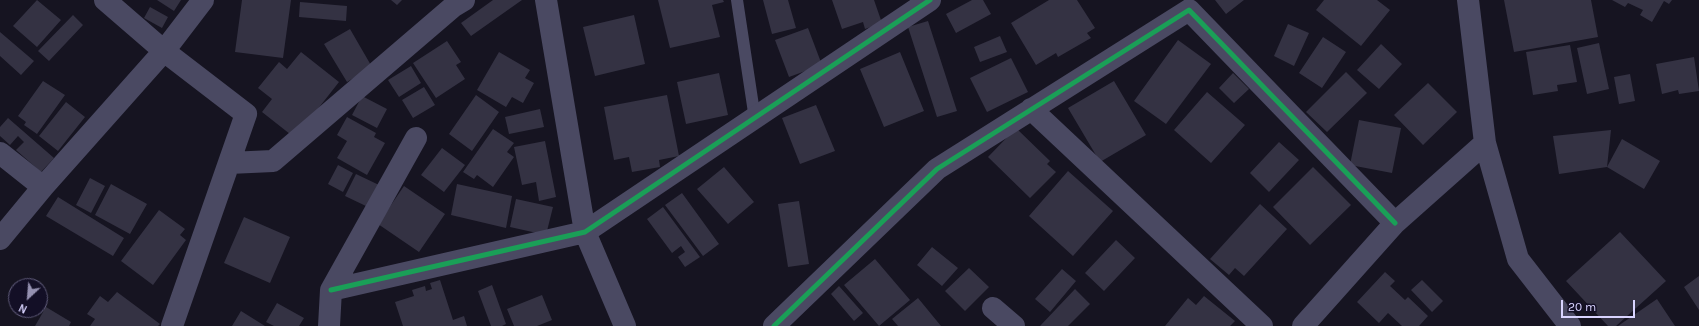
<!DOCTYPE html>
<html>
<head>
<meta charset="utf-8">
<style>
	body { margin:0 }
	#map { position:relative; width:1699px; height:326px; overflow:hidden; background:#161421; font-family:Karla,sans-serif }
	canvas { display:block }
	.north { position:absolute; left:8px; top:278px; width:40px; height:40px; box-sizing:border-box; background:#130f26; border:1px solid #625e7d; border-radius:50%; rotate:206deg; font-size:11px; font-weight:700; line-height:16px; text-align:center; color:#d9d4ff }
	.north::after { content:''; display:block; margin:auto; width:14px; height:18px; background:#9591b1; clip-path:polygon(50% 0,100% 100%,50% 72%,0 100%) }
	.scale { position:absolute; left:1561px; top:300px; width:74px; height:18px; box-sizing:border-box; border:2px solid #d9d4ff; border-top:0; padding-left:5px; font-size:12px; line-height:14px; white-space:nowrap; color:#d9d4ff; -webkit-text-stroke:3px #130f26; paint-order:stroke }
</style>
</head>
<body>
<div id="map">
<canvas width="1699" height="326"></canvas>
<div class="north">N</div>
<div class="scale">20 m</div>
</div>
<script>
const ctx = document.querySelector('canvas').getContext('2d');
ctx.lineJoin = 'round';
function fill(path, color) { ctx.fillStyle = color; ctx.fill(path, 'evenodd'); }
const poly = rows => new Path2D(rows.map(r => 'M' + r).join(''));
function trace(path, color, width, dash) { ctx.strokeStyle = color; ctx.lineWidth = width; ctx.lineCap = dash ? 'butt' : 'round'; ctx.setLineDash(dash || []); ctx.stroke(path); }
fill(poly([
	[37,0,61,20,37,47,13,26],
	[157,0,181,0,174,11],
	[242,0,291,0,283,58,235,52],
	[391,0,402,0,397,5],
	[493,0,522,0,471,36,461,23],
	[658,0,723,0,724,2,712,5,720,37,670,48],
	[763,0,788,0,796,28,772,34],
	[832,0,874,0,882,23,865,29,863,22,842,29],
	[972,0,983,0,991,14,956,33,946,14],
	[1049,0,1077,0,1095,28,1087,33,1091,38,1058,57,1056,53,1036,65,1011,23],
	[1215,0,1244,0,1226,14],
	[1324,0,1377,0,1390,10,1361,46,1316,10],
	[1504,0,1591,0,1598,37,1514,52],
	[1612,0,1672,0,1669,4,1664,1,1652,22,1640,15,1643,10,1628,3,1625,7],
	[300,2,347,6,346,21,299,17],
	[150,7,168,17,162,28,144,18],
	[73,15,83,25,49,61,38,51],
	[634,15,645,64,595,76,583,27],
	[928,21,957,111,937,117,908,27],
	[1288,24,1309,33,1294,66,1274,56],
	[808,28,822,65,789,77,775,40],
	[350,29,372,67,347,82,324,44],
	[0,32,34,61,21,75,0,56],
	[1000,36,1007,52,980,62,974,47],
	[1323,37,1346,52,1322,88,1299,73],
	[1178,40,1211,64,1166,124,1134,101],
	[447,41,461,62,456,65,465,79,436,98,413,63],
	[1599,43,1609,89,1587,94,1577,48],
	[1381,44,1402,64,1379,89,1357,70],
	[1570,45,1577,82,1557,85,1558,91,1533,95,1526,52],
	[301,52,339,82,295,138,262,112,272,99,258,88,279,62,287,69],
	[499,52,530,70,525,78,534,83,523,103,512,97,506,107,477,90],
	[900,52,924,111,884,127,860,69],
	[1694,57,1699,91,1679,94,1678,90,1662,94,1656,64],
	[1011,58,1028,92,987,112,970,78],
	[411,66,421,83,399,97,388,80],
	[1346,72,1367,93,1327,132,1306,112],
	[719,73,728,115,686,124,677,82],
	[1233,73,1249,89,1234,103,1219,88],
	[1630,74,1635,101,1619,104,1614,77],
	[43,81,65,95,37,134,24,125,26,122,18,116],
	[1114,81,1146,135,1100,162,1068,108],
	[1428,83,1457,112,1423,145,1394,115],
	[424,87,435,105,413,118,402,100],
	[1207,92,1245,125,1211,163,1174,130],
	[476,95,499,112,472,151,449,134],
	[667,95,679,156,659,160,660,167,632,172,629,157,614,160,604,107],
	[362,96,387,109,377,128,352,115],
	[66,102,85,117,58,151,39,136],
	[816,105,835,151,800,164,782,118],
	[540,109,544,127,509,134,505,117],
	[347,117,376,133,374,137,385,143,367,175,337,158,347,141,337,135],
	[8,118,54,158,41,172,16,150,24,142,18,136,10,145,0,136,0,127],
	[1359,120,1401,128,1392,173,1350,165],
	[1016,128,1050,161,1047,164,1056,172,1030,198,988,157],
	[493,129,514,143,507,152,514,157,493,187,477,175,474,179,463,172],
	[1611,130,1607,167,1622,139,1660,161,1644,189,1607,167,1559,174,1553,136],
	[545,141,556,197,539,201,536,182,522,185,514,147],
	[1279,142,1299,160,1269,192,1250,173],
	[442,148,465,165,444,192,421,175],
	[338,165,353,173,343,192,328,184],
	[724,167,754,202,728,224,697,189],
	[1313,167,1351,205,1310,245,1273,207],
	[1068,171,1113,211,1073,256,1029,216],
	[356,174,379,185,368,207,345,196],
	[90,178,105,186,91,213,76,205],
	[111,184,147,204,130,234,95,215],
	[457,184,512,196,506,228,451,215],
	[404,186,445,214,419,252,378,224],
	[682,193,719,244,703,256,665,205],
	[58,197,124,238,113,256,46,216],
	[516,199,553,207,546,235,510,227],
	[799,201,809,264,788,267,778,204],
	[1260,204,1287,229,1244,276,1235,268,1229,275,1210,259],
	[663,207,700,257,685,267,678,257,685,252,681,246,672,253,647,219],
	[159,210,185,229,180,235,186,240,153,285,121,261],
	[244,217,290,237,270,283,224,263],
	[1620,232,1666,281,1616,326,1608,326,1566,281],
	[1116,240,1135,258,1104,291,1085,273],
	[932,247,958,268,942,286,917,265],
	[875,259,910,300,879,326,844,285],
	[969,268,989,287,965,311,945,291],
	[1062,269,1076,281,1050,312,1035,299],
	[1385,272,1395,281,1390,286,1405,300,1408,297,1428,316,1419,326,1402,326,1388,313,1379,323,1357,302],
	[1699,276,1699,310,1684,287],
	[440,280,453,320,464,316,467,326,403,326,395,302,414,296,412,290,425,286,426,291,432,289,430,283],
	[1422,280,1443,301,1432,312,1411,290],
	[492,285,506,324,502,326,491,326,478,291],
	[839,286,863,313,854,321,831,294],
	[1075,289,1090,304,1068,326,1040,326],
	[117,292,160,324,158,326,90,326,95,319,87,314,100,296,108,302],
	[542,295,552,320,537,326,514,326,507,309],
	[1204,296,1235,321,1230,326,1165,326,1188,298,1196,305],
	[918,298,941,326,898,326,892,319],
	[1657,299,1675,326,1618,326],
	[277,303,304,318,299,326,274,326,266,322],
	[46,307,71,322,69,326,35,326],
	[241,311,265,326,232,326]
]), '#343243');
trace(poly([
	[737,0,755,119]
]), '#4a4962', 12);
trace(poly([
	[105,0,164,51,246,114,172,326],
	[546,0,585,232,625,326],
	[1468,0,1485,143,1518,259,1570,326],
	[1031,109,1262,326],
	[0,153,43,187],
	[229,163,273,161,454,6,464,0],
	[0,239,43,187,164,51,203,0],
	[331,290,585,232,930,0],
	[993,308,1014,326],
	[329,326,331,290,416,138],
	[774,326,937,169,1189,10,1395,223],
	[1303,326,1395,223,1485,143]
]), '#4a4962', 22);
trace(poly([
	[331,290,585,232,930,0],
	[774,326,937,169,1189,10,1395,223]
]), '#1a9f57', 5);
</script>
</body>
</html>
